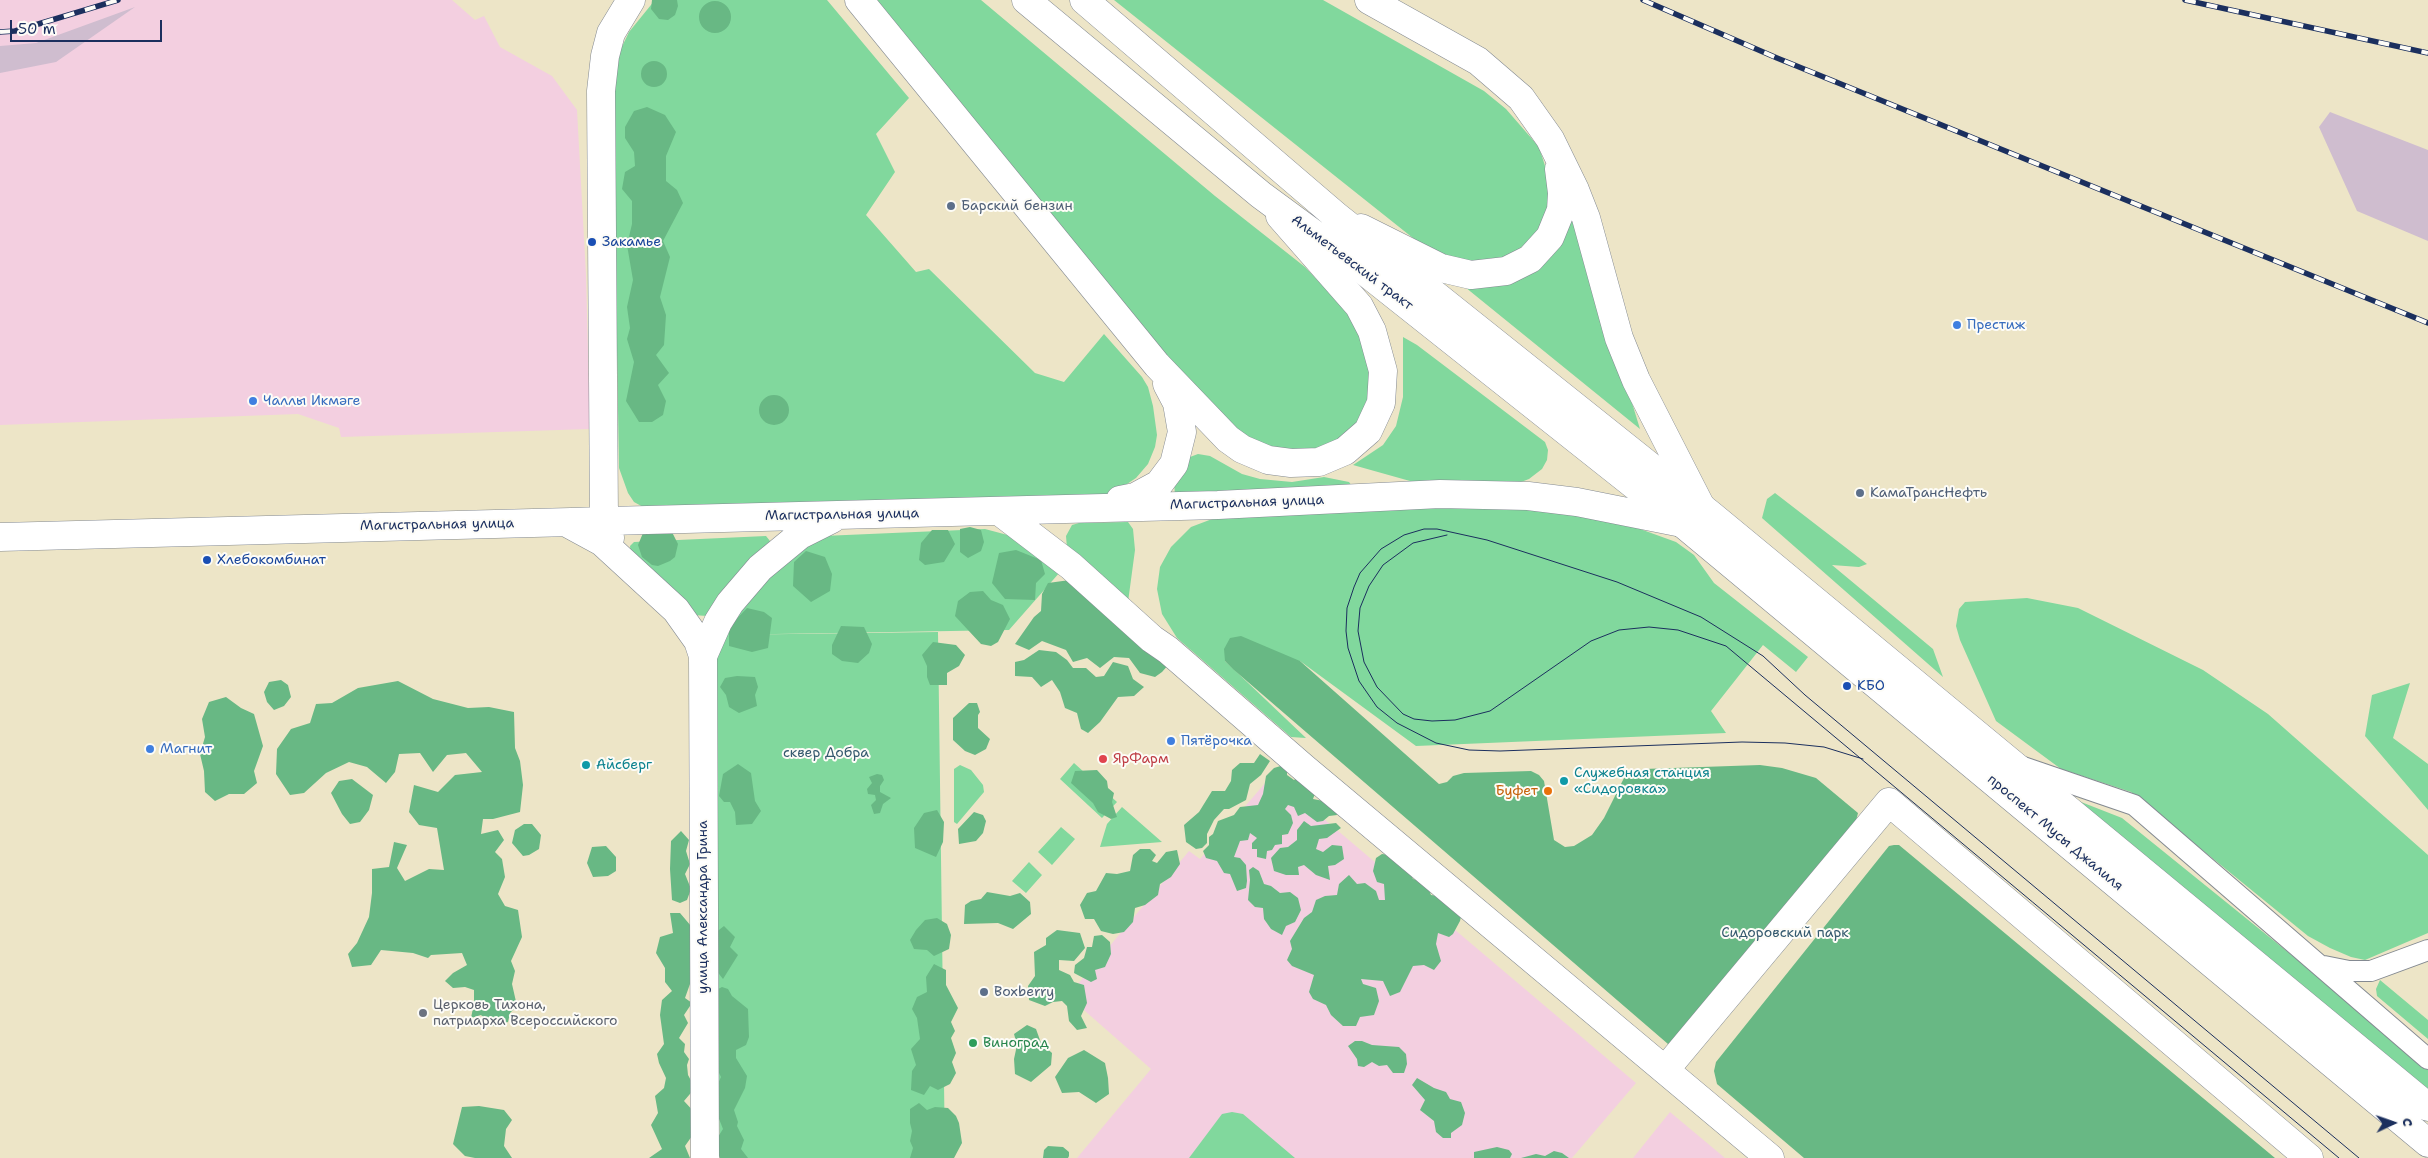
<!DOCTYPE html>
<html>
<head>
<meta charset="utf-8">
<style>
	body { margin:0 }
	#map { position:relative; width:2428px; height:1158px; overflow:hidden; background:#ede5c7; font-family:"Shantell Sans",sans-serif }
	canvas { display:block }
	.north { position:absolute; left:2368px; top:1098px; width:50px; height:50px; -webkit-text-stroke:4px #fdfcf7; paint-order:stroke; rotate:87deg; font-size:14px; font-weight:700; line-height:20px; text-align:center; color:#1b2f5e }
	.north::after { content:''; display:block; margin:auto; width:18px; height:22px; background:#1b2f5e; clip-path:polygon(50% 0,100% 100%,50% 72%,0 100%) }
	.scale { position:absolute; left:10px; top:20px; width:152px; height:22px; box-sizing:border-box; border:2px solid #1b2f5e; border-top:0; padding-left:6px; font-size:15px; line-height:18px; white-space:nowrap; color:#1b2f5e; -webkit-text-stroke:4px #fdfcf7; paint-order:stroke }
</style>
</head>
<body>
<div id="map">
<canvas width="2428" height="1158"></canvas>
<div class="north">С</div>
<div class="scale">50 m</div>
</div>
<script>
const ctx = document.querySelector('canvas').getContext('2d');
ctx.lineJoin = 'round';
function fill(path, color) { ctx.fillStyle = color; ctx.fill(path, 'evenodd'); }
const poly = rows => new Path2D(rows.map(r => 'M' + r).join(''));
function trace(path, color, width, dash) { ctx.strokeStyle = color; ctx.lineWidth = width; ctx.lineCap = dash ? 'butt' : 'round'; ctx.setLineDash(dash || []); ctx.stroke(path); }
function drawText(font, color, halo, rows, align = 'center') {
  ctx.font = font + ' "Shantell Sans",sans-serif'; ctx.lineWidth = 4; ctx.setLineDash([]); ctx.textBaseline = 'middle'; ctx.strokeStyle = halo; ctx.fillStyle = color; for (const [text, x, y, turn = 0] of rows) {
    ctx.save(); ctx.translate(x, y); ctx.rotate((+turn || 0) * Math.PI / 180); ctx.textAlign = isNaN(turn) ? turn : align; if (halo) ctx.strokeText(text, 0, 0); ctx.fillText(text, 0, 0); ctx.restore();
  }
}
fill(poly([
	[0,0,452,0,475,20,484,16,500,47,552,76,577,110,586,275,590,429,341,437,339,428,298,414,0,425],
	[1272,775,1636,1083,1572,1158,1077,1158,1151,1069,1068,996,1189,851,1200,859],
	[1670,1112,1725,1158,1633,1158]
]), '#f3cfe0');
fill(poly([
	[135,7,56,62,0,73,0,46,36,43],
	[2330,112,2428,150,2428,241,2357,211,2319,127]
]), '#cfbdcf');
fill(poly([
	[655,0,827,0,909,98,876,134,895,172,866,215,916,272,929,269,1035,373,1064,382,1104,334,1142,377,1148,387,1153,406,1157,435,1155,447,1148,464,1136,478,1112,494,1096,497,645,508,634,502,628,493,619,468,613,114,618,55,629,32],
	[863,0,981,0,1215,196,1305,267,1342,306,1357,328,1367,350,1372,384,1367,405,1355,426,1341,438,1318,451,1268,453,1221,423],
	[1114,0,1323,0,1484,91,1506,109,1539,147,1546,169,1551,184,1548,205,1543,222,1534,236,1518,250,1503,258,1466,264,1423,246],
	[1569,197,1640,429,1460,283,1501,280],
	[1403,337,1417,345,1545,442,1548,450,1547,460,1542,469,1529,479,1521,482,1410,481,1353,465,1383,445,1396,426,1403,397],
	[1198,454,1210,456,1242,474,1260,479,1292,482,1324,477,1349,482,1352,486,1175,495,1174,483,1190,457],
	[1775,493,1867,564,1859,567,1832,565,1933,649,1943,677,1762,518,1767,499],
	[1428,504,1551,510,1629,525,1676,542,1694,555,1714,583,1808,657,1796,672,1763,645,1711,711,1726,733,1416,746,1300,661,1225,661,1306,738,1291,737,1177,638,1162,614,1157,589,1160,567,1171,547,1191,527,1220,516],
	[1128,522,1133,529,1135,550,1128,602,1067,548,1066,536,1072,525,1079,523],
	[985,529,1015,537,1060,572,1009,630,717,635,792,554,823,536],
	[766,536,770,541,769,545,707,616,693,615,631,555,630,546,634,542],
	[2027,598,2078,608,2203,670,2268,714,2428,855,2428,933,2365,960,2351,957,2330,948,2308,936,2131,792,2061,769,1996,721,1960,640,1956,626,1959,609,1965,602],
	[938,632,945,1158,720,1158,711,650,717,635],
	[2410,683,2393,738,2428,764,2428,810,2365,736,2372,695],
	[1074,763,1117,802,1102,818,1060,779],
	[960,765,971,770,983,785,984,792,957,824,954,822,954,769],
	[2076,800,2122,818,2325,982,2428,1070,2428,1090],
	[1122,807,1162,842,1100,847,1107,824],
	[1061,827,1075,839,1052,865,1038,852],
	[1029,862,1042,875,1026,893,1012,881],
	[2380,980,2428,1020,2428,1039,2377,996,2376,989],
	[1232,1112,1243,1114,1295,1158,1189,1158,1222,1114]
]), '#81d89d');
fill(poly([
	[652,0,677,0,678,6,675,15,668,20,659,19,651,9],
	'699 17a16 16 0 1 1 32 0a16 16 0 1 1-32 0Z',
	'641 74a13 13 0 1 1 26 0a13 13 0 1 1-26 0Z',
	[647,107,665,115,676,132,666,156,666,181,677,190,683,203,663,241,670,257,660,297,666,315,664,345,656,355,669,373,658,385,666,401,663,415,652,422,639,422,626,401,634,362,627,339,630,328,627,307,633,280,627,245,632,224,632,201,622,189,625,172,635,166,634,152,625,138,625,127,634,111],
	'759 410a15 15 0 1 1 30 0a15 15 0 1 1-30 0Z',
	[970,527,981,530,984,542,981,551,968,558,960,552,960,529],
	[932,530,948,530,955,544,944,562,925,565,919,560,921,543],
	[672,532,678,544,675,557,670,561,658,566,652,565,642,557,638,545,643,533],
	[1016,550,1041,560,1045,574,1036,583,1035,600,1005,599,992,583,999,553],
	[806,551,825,557,832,574,830,591,811,602,793,586,794,562],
	[1070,580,1170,663,1162,672,1155,677,1140,673,1129,658,1114,657,1100,668,1087,658,1073,662,1066,650,1042,641,1029,650,1015,644,1034,617,1041,611,1042,594,1048,583],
	[983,591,991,600,1003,605,1010,619,998,642,991,646,981,644,955,616,958,601,970,592],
	[747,608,764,612,772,618,768,648,752,652,729,646,729,627],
	[841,626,864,627,872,644,869,653,858,663,842,661,832,654,832,645],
	[1241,636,1300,661,1439,784,1447,782,1453,776,1464,773,1531,771,1539,775,1544,781,1554,840,1565,847,1574,846,1592,835,1604,818,1625,776,1644,769,1760,765,1782,768,1816,778,1858,813,1856,821,1679,1040,1668,1044,1234,670,1225,661,1224,649,1230,638],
	[933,642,956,645,965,655,959,666,947,673,947,685,930,685,927,677,927,666,922,655],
	[1039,650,1056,652,1067,660,1073,668,1086,668,1096,677,1104,676,1113,662,1128,666,1133,679,1144,687,1134,696,1118,697,1100,722,1088,733,1081,729,1077,713,1065,708,1060,692,1052,680,1041,687,1032,677,1015,676,1015,662,1024,660],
	[737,676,755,677,758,687,755,695,757,706,739,713,729,707,726,695,720,687,725,678],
	[281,680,288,685,291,697,284,706,274,710,267,702,264,692,269,682],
	[398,681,433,699,468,708,489,707,514,712,515,748,520,761,523,785,520,812,493,819,483,819,481,834,498,830,504,840,495,852,502,859,505,877,498,894,505,906,518,910,522,937,511,961,515,971,512,984,517,1006,510,1013,508,1022,493,1026,481,1015,471,1018,474,1003,474,990,465,987,453,988,445,981,453,973,467,965,462,953,431,955,428,958,413,953,381,950,371,965,352,967,348,954,357,943,369,917,372,893,372,869,389,867,394,842,407,845,397,868,405,881,429,869,444,870,437,828,419,825,409,812,414,785,438,792,455,775,482,772,466,753,447,755,433,772,420,753,399,754,395,772,386,783,367,767,349,762,326,773,304,793,290,795,276,774,277,749,291,729,310,723,316,704,332,703,358,688],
	[226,697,241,708,254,714,263,746,254,771,257,783,244,794,229,794,215,801,205,792,204,771,200,754,205,737,202,719,209,702],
	[969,703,977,703,980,712,978,715,978,728,990,739,986,749,975,755,965,751,953,740,953,718],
	[1260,754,1270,761,1261,775,1250,784,1246,800,1229,809,1224,809,1214,820,1207,834,1207,843,1202,848,1196,849,1186,842,1184,825,1199,812,1212,791,1225,791,1231,781,1232,770,1240,763,1254,763],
	[738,764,751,773,755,801,761,811,752,824,736,825,735,812,730,802,724,802,719,796,723,774],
	[1287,764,1287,775,1294,780,1300,775,1317,788,1313,799,1334,803,1337,815,1329,816,1323,821,1317,822,1305,813,1298,816,1294,807,1288,805,1285,809,1291,815,1293,823,1288,834,1282,835,1282,844,1275,845,1272,850,1267,851,1266,859,1257,857,1257,849,1252,849,1252,843,1257,838,1250,833,1248,840,1240,841,1234,857,1240,858,1246,865,1247,881,1246,888,1237,891,1230,874,1224,873,1217,861,1206,858,1203,851,1209,845,1209,837,1213,834,1218,821,1234,815,1240,807,1258,805,1263,794,1266,776,1274,768],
	[1097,770,1107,781,1108,788,1114,793,1112,802,1117,817,1111,819,1098,812,1093,803,1071,783,1075,771],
	[877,774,882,775,884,780,880,786,880,792,891,798,883,804,880,813,874,814,871,805,876,800,875,795,868,794,867,789,872,783,869,777],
	[352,779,373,795,369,810,360,822,350,824,342,814,331,793,339,781],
	[937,810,944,822,943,842,936,857,915,848,914,828,924,813],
	[974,812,983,815,986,821,983,833,976,841,959,844,958,829],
	[1304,821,1311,826,1336,823,1341,828,1327,838,1319,839,1316,849,1323,852,1332,845,1342,846,1344,859,1335,865,1328,866,1330,880,1316,875,1304,865,1298,867,1299,875,1286,875,1274,871,1271,858,1280,848,1288,847,1297,840,1297,830],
	[524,824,532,824,541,835,539,849,529,855,523,856,512,843,515,830],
	[681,831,689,840,686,851,690,864,685,874,691,889,687,900,680,903,672,900,670,869,671,841],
	[1894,845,1899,845,2275,1158,1804,1158,1717,1084,1714,1071,1716,1062,1889,846],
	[606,846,616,857,616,871,608,876,593,877,587,863,592,847],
	[1140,849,1150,849,1156,855,1152,861,1157,863,1166,852,1177,850,1180,864,1171,877,1160,884,1158,895,1145,905,1135,908,1133,922,1124,932,1113,934,1101,931,1094,919,1085,919,1080,905,1087,893,1096,891,1106,873,1117,874,1130,871,1133,855],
	[1382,854,1398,856,1407,864,1413,879,1426,882,1431,895,1447,897,1462,912,1460,921,1453,934,1449,937,1438,933,1436,944,1441,961,1434,970,1424,965,1413,966,1400,992,1390,996,1383,981,1361,979,1363,984,1376,988,1379,1001,1374,1015,1360,1017,1356,1026,1343,1026,1331,1015,1326,1005,1313,999,1309,992,1314,975,1292,966,1287,960,1292,949,1290,941,1304,918,1312,912,1316,900,1325,896,1337,895,1339,884,1349,875,1357,884,1365,883,1376,891,1379,900,1385,900,1384,884,1377,882,1373,871,1376,858],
	[1253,867,1259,871,1264,884,1271,886,1280,893,1290,892,1298,898,1301,910,1295,922,1286,926,1282,935,1271,929,1264,919,1263,908,1255,907,1248,900,1250,880,1249,870],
	[987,892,1010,896,1020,893,1030,902,1031,914,1013,929,998,923,964,924,965,905,971,901,981,899],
	[670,913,680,913,691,926,690,984,685,998,692,1003,684,1015,688,1023,679,1038,685,1044,684,1052,689,1059,687,1065,688,1075,695,1088,684,1101,696,1114,692,1136,685,1146,690,1158,649,1158,662,1149,651,1125,658,1113,655,1096,664,1088,666,1078,659,1063,657,1054,664,1044,660,1015,662,1000,672,991,665,982,665,968,656,953,660,937,673,933],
	[937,918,947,924,951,935,949,949,934,956,927,950,914,949,910,940,916,930,925,920],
	[724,926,735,937,730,947,738,955,723,979,712,965,710,937],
	[1057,930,1080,933,1085,948,1074,961,1059,960,1059,970,1070,975,1074,982,1084,985,1087,1003,1081,1016,1087,1028,1077,1030,1069,1021,1067,1006,1062,1001,1053,1002,1045,1006,1029,1000,1028,986,1035,976,1034,952,1046,945,1046,938],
	[1102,935,1110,942,1111,954,1105,967,1095,970,1097,979,1091,982,1074,973,1075,965,1084,958,1087,947,1092,947,1094,936],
	[934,964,946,970,946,985,958,1008,951,1022,955,1031,951,1038,956,1053,952,1062,956,1073,950,1084,938,1090,930,1086,924,1095,911,1090,912,1071,916,1065,911,1049,920,1039,917,1018,912,1009,917,997,927,992,926,977],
	[722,987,728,989,732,996,748,1009,749,1037,746,1045,736,1050,736,1058,747,1076,745,1088,734,1110,738,1122,737,1126,744,1140,741,1149,748,1158,720,1158,716,1150,716,1140,723,1129,714,1106,715,1090,721,1077,712,1059,712,992],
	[1027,1025,1036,1029,1041,1043,1052,1053,1051,1065,1031,1082,1015,1074,1014,1059,1017,1045,1014,1034],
	[1355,1041,1362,1041,1372,1045,1399,1047,1406,1054,1407,1064,1404,1073,1393,1073,1387,1065,1379,1066,1372,1062,1364,1067,1358,1066,1357,1059,1348,1046],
	[1084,1050,1105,1063,1108,1078,1109,1094,1096,1103,1079,1092,1062,1093,1055,1077,1068,1058],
	[1417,1078,1434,1088,1446,1092,1450,1099,1461,1102,1465,1113,1462,1125,1451,1133,1451,1138,1443,1138,1436,1132,1434,1121,1420,1110,1425,1100,1412,1085],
	[919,1103,927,1110,935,1107,948,1108,956,1116,959,1123,962,1143,954,1158,910,1158,913,1148,910,1141,912,1131,910,1123,910,1109],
	[479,1106,504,1110,512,1120,506,1129,504,1146,512,1158,475,1158,465,1156,453,1144,462,1107],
	[1048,1146,1063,1147,1069,1152,1069,1156,1068,1158,1043,1158,1044,1150],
	[1497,1147,1509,1150,1512,1154,1510,1158,1474,1158,1474,1152],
	[1554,1151,1562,1153,1569,1158,1521,1158,1536,1154,1545,1156]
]), '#68b884');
const street = poly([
	[2023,767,2134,805,2428,1059],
	[2324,966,2349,971,2371,971,2428,950]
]);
const secondary = poly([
	[859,0,1157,365,1228,439,1242,449,1268,460,1291,463,1319,462,1345,451,1368,431,1381,403,1383,371,1372,331,1359,306,1280,216],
	[1369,0,1478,61,1521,98,1550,139,1575,190,1586,218,1619,338,1636,380,1701,507],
	[1361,228,1441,268,1471,275,1506,271,1530,259,1550,237,1561,210,1562,193,1559,169],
	[1120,500,1135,497,1159,484,1174,464,1182,432,1177,403,1167,384],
	[999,511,1071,566,1152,639,1168,650,1304,768,1770,1158],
	[567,523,602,542,676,610,698,641,703,656,705,1158],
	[0,537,1218,505,1440,494,1528,496,1577,502,1682,523],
	[610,538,604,520,601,91,605,56,611,33,631,0],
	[703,656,718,622,730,603,760,568,800,535,832,519],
	[1665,1070,1889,802,2309,1158]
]);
const primary = poly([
	[1026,0,1261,195,1363,270,1682,523,2428,1143],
	[1084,0,1335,215,1711,515,2428,1107]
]);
trace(street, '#848a92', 22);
trace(secondary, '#848a92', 29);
trace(primary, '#848a92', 29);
trace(street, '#fff', 20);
trace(secondary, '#fff', 28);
trace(primary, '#fff', 28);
trace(poly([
	[1447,535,1413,543,1383,565,1369,586,1360,608,1358,631,1364,662,1377,687,1403,714,1414,719,1432,721,1455,720,1490,711,1591,641,1619,630,1649,627,1678,630,1726,646,2339,1158],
	[1863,759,1824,747,1785,743,1742,742,1500,751,1469,750,1436,743,1397,723,1377,707,1359,681,1348,648,1346,631,1347,608,1354,587,1360,573,1381,549,1404,535,1424,529,1437,529,1487,540,1617,582,1701,617,1763,656,1805,695,2359,1158]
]), '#1b2f5e', 1);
const rail = poly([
	[1643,0,1777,58,2428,323],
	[2185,0,2428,53],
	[0,32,15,31,118,0]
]);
trace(rail, '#1b2f5e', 5.5);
trace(rail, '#fdfcf7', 4, [11]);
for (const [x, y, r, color] of [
	[951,206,5,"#5c6f8a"],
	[592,242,5,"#1a4fb4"],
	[1957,325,5,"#3f7fe0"],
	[253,401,5,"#3f7fe0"],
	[1860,493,5,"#5c6f8a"],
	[207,560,5,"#1a4fb4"],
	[1847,686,5,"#1a4fb4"],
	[1171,741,5,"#3f7fe0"],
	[150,749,5,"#3f7fe0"],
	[1103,759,5,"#e0444e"],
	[586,765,5,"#0f9aa8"],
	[1564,781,5,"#0f9aa8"],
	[1548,791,5,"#e8710a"],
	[984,992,5,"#5c6f8a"],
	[423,1013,5,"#6b7280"],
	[973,1043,5,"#2e9e5b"]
]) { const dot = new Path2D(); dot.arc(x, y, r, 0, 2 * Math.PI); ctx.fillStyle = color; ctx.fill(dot); trace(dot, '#fdfcf7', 2); }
drawText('14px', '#4e5e75', '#fdfcf7', [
	["Барский бензин",961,206],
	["КамаТрансНефть",1870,493],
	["Boxberry",994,992]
], 'left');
drawText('14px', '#164399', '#fdfcf7', [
	["Закамье",602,242],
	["Хлебокомбинат",217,560],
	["КБО",1857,686]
], 'left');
drawText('14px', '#1b2f5e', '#fdfcf7', [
	["Альметьевский тракт",1352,263,37],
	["Магистральная улица",1247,503,-2],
	["Магистральная улица",842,515,-1],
	["Магистральная улица",437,525,-1],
	["проспект Мусы Джалиля",2055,833,40],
	["улица Александра Грина",703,907,-90]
]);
drawText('14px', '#366cbe', '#fdfcf7', [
	["Престиж",1967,325],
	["Чаллы Икмәге",263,401],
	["Пятёрочка",1181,741],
	["Магнит",160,749]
], 'left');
drawText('14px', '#34596e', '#fdfcf7', [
	["сквер Добра",826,753],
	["Сидоровский парк",1785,933]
]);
drawText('14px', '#be3a42', '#fdfcf7', [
	["ЯрФарм",1113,759]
], 'left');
drawText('14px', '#0d838f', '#fdfcf7', [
	["Айсберг",596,765],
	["Служебная станция",1574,773],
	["«Сидоровка»",1574,789]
], 'left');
drawText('14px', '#c56008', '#fdfcf7', [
	["Буфет",1538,791]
], 'right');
drawText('14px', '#5b616d', '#fdfcf7', [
	["Церковь Тихона,",433,1005],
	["патриарха Всероссийского",433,1021]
], 'left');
drawText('14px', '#27864d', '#fdfcf7', [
	["Виноград",983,1043]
], 'left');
</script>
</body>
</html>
